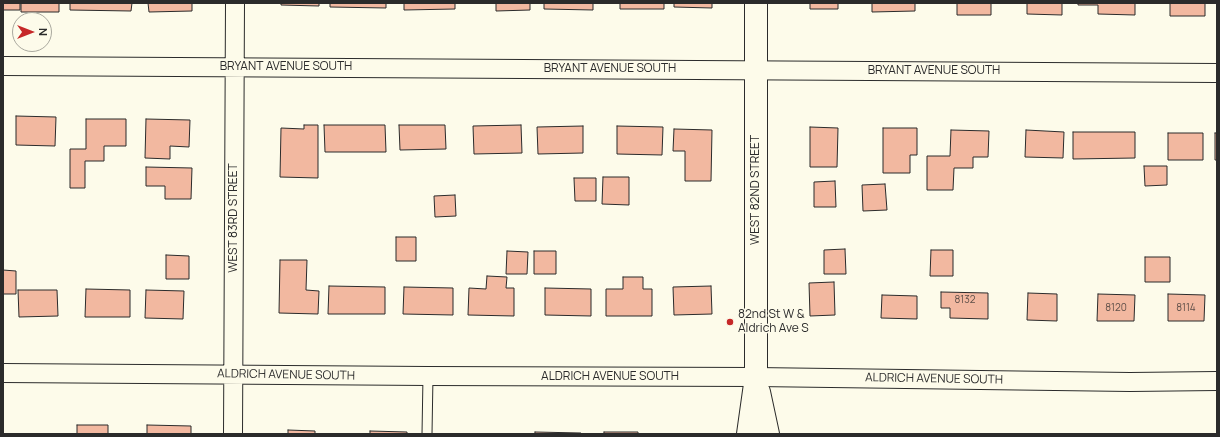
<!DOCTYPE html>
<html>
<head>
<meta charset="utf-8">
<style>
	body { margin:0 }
	#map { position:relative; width:1220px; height:437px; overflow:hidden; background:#fdfbea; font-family:Manrope,sans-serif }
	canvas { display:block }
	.frame { position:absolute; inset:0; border:4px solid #2b2b2b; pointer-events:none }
	.north { position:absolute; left:12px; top:12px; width:40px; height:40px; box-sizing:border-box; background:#fdfbea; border:1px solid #a9a89e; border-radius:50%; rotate:90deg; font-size:11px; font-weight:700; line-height:16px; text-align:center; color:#2b2b2b }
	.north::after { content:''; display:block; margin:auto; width:14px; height:18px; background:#c62828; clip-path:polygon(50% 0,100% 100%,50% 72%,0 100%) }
</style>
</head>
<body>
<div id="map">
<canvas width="1220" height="437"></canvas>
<div class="frame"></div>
<div class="north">N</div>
</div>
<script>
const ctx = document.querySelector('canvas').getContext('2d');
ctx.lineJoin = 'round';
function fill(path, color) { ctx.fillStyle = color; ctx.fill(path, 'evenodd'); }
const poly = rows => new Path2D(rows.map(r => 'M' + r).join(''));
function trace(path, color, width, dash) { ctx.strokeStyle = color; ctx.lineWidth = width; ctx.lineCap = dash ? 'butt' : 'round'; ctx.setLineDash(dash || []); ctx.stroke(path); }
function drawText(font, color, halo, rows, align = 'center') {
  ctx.font = font + ' Manrope,sans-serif'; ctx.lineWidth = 3; ctx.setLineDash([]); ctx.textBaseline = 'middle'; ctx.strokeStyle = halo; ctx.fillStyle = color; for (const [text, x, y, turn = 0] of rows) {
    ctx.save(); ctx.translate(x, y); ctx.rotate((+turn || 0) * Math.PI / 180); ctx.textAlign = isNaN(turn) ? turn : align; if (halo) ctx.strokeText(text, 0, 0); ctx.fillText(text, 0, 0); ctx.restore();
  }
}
const building = poly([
	[3,3,20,3,20,10,3,10,3,3],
	[21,3,59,3,59,12,21,12,21,3],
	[70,3,132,3,131,11,70,10,70,3],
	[148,3,192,3,192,11,149,12,148,3],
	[281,3,319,3,319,6,281,5,281,3],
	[330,3,386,3,386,8,330,7,330,3],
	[404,3,455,3,455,9,404,10,404,3],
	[496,3,530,3,530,10,496,11,496,3],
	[544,3,593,3,593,10,544,9,544,3],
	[620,3,664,3,664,9,620,9,620,3],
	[674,3,712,3,712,8,674,7,674,3],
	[810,3,838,3,838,9,810,9,810,3],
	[872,3,915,3,915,11,872,12,872,3],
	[957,3,991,3,991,15,957,15,957,3],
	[1027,3,1062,3,1062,15,1027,14,1027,3],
	[1078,3,1135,3,1135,15,1098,14,1098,5,1078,5,1078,3],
	[1170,3,1205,3,1205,16,1170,16,1170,3],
	[16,116,56,117,55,146,16,145,16,116],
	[86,119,126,119,126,146,104,146,104,161,85,161,85,188,70,188,70,149,86,149,86,119],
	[146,119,190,120,189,147,170,146,170,159,145,158,146,119],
	[304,125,318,125,318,178,280,177,281,128,304,129,304,125],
	[324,125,385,125,386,152,325,152,324,125],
	[399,125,445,125,446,149,400,150,399,125],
	[521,125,522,153,474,154,473,126,521,125],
	[583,126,583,153,538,154,537,127,583,126],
	[617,126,663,127,662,155,617,154,617,126],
	[810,127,838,128,837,167,810,167,810,127],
	[883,128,917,128,917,155,910,155,910,173,883,173,883,128],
	[674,129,712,130,711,181,685,181,685,151,673,151,674,129],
	[951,130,989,131,988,157,973,157,973,168,954,168,953,190,927,190,927,156,950,156,951,130],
	[1026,130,1064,132,1063,158,1025,157,1026,130],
	[1073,132,1135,132,1135,158,1073,159,1073,132],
	[1168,133,1203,133,1203,160,1168,160,1168,133],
	[1215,133,1217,133,1217,160,1215,160,1215,133],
	[1144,166,1167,166,1167,185,1145,186,1144,166],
	[146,167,192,168,191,199,165,199,165,186,146,186,146,167],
	[603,177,629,177,629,205,602,204,603,177],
	[574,178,596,178,596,201,575,201,574,178],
	[835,181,836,207,814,207,814,182,835,181],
	[885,184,887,210,863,211,862,185,885,184],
	[455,195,456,216,435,217,434,196,455,195],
	[396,237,416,237,416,261,396,261,396,237],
	[845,249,846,274,824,274,824,250,845,249],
	[931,250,953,250,953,276,930,276,931,250],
	[507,251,528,252,527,274,506,274,507,251],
	[534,251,556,251,556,274,534,274,534,251],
	[166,255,189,256,189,279,166,279,166,255],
	[1145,257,1170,257,1170,282,1145,282,1145,257],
	[280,260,307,260,306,290,319,291,318,314,279,313,280,260],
	[3,270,16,271,16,294,3,294,3,270],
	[487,276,507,277,506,288,514,288,514,316,468,315,469,288,486,289,487,276],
	[623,277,643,277,643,289,652,289,652,316,606,316,606,289,623,289,623,277],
	[834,282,835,315,810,316,809,283,834,282],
	[329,286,385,287,385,314,328,314,329,286],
	[711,286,712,314,674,315,673,287,711,286],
	[404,287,453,288,453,315,403,314,404,287],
	[545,288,591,289,591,316,545,315,545,288],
	[86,289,130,290,130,317,85,317,86,289],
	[18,290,57,290,58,316,19,317,18,290],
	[146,290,184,291,183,319,145,318,146,290],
	[941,292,988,293,988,319,950,318,950,308,941,308,941,292],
	[1028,293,1057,294,1057,321,1027,320,1028,293],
	[1098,294,1135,295,1134,321,1097,321,1098,294],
	[1168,294,1205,295,1204,321,1168,321,1168,294],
	[882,295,917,296,917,319,881,318,882,295],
	[77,425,108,425,108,434,77,434,77,425],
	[147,425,191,426,191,434,147,434,147,425],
	[288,430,315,431,315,434,288,434,288,430],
	[370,431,407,432,407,434,370,434,370,431],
	[535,432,581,433,581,434,535,434,535,432],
	[604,432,638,432,638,434,604,434,604,432]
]);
fill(building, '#f2b8a0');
trace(building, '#2b2b2b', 1);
const service = poly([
	[427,434,428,376]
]);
const minor = poly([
	[3,66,1217,73],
	[3,373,428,376,756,377,1130,382,1217,381],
	[233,434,235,3]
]);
const tertiary = poly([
	[759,392,768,434],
	[748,434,756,377,756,3]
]);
trace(service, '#2b2b2b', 11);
trace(minor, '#2b2b2b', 20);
trace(tertiary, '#2b2b2b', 24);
trace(service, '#fdfbea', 9);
trace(minor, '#fdfbea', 18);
trace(tertiary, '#fdfbea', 22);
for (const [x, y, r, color] of [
	[730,322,4,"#c62828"]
]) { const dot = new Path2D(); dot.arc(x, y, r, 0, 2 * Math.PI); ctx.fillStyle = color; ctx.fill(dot); trace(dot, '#fdfbea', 1.5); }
drawText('10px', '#5d4e48', null, [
	["8132",965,300],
	["8120",1116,308],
	["8114",1186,308]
]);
drawText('12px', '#2b2b2b', '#fdfbea', [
	["BRYANT AVENUE SOUTH",286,67],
	["BRYANT AVENUE SOUTH",610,69],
	["BRYANT AVENUE SOUTH",934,71],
	["WEST 82ND STREET",756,190,-90],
	["WEST 83RD STREET",234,218,-90],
	["ALDRICH AVENUE SOUTH",286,375,1],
	["ALDRICH AVENUE SOUTH",610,377],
	["ALDRICH AVENUE SOUTH",934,379,1]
]);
drawText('12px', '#2b2b2b', '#fdfbea', [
	["82nd St W &",738,315],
	["Aldrich Ave S",738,329]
], 'left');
</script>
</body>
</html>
